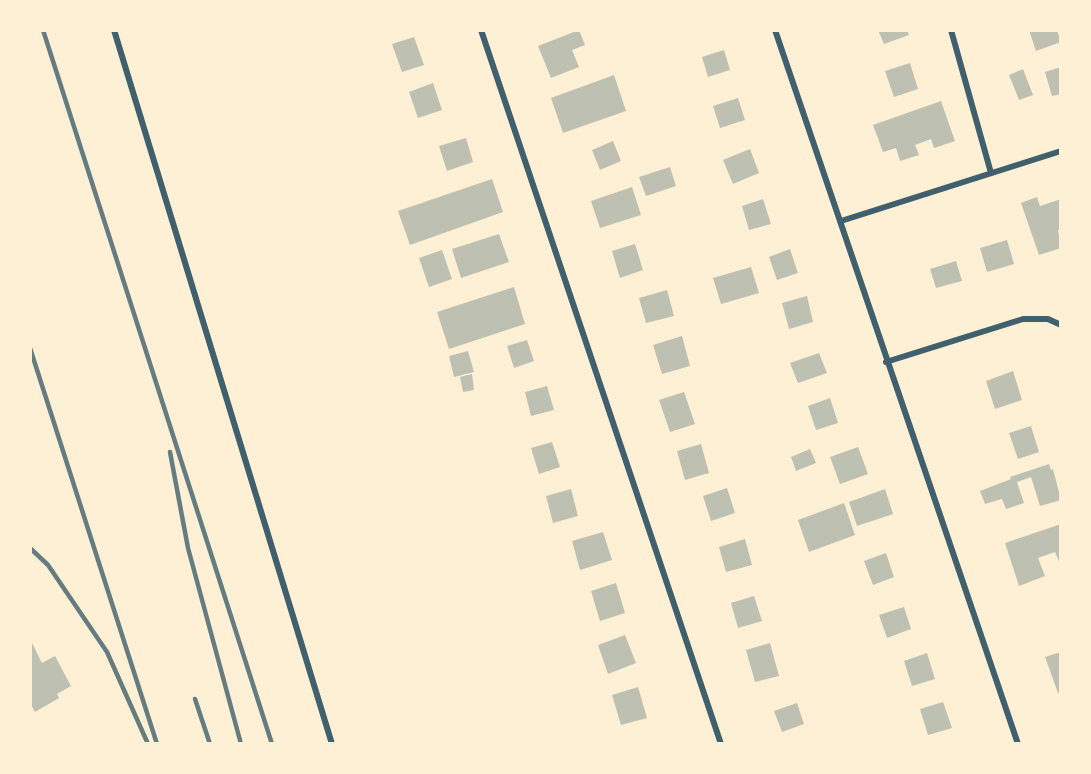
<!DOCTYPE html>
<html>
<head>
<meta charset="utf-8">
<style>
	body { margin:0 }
	#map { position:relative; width:1091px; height:774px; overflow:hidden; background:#fdf0d5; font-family:Merriweather,serif }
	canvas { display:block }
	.frame { position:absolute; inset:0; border:32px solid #fdf0d5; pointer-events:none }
</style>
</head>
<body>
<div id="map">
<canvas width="1091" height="774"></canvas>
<div class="frame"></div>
</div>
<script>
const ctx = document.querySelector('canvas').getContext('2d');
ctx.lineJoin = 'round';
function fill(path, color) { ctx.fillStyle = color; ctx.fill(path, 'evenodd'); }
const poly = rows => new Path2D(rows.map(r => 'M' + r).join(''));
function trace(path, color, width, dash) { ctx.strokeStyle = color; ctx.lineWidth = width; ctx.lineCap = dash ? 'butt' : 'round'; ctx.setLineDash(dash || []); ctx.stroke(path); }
fill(poly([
	[579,30,585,45,572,50,579,67,551,78,538,46],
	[878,30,907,30,909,35,884,44],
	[1029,30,1057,30,1061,42,1036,51],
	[414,37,424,65,402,72,392,44],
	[724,50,730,70,708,77,702,57],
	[910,63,918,89,894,97,885,71],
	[1061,67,1061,94,1052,96,1045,72],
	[1023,69,1033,95,1019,100,1009,75],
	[614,75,626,111,563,133,551,98],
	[433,83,442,110,418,118,409,92],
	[738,98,745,120,720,128,713,106],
	[941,101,955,141,934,148,931,139,915,145,919,155,900,161,896,148,883,152,873,125],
	[466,138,473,162,447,171,439,146],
	[613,141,621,161,600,170,592,150],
	[750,149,759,173,733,184,723,160],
	[670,167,676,186,646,196,639,177],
	[492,179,503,212,410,245,398,211],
	[632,187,641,215,600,228,591,201],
	[1037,197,1040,206,1061,199,1061,229,1058,230,1061,248,1039,255,1021,203],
	[763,199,771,224,749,230,742,206],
	[499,234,509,262,461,278,452,249],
	[1007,240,1014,264,987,272,980,248],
	[635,244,643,270,620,278,612,251],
	[790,249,798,273,777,280,769,257],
	[442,250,452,279,429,287,419,258],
	[956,261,962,281,936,288,930,269],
	[751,267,759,293,721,304,713,278],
	[514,287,525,324,449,349,437,312],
	[667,290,674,316,646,323,639,298],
	[807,296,813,322,789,329,782,303],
	[682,336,690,366,662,374,653,345],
	[527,340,534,361,514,368,507,346],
	[468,351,474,372,454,377,449,356],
	[819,353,827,373,798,383,790,363],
	[1013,371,1022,400,995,409,986,381],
	[472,374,474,390,463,392,460,377],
	[547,386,554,410,531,416,525,392],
	[684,392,695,424,670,432,659,400],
	[830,398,838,423,816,430,808,406],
	[1031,426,1039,452,1018,459,1009,433],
	[552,442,560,467,539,474,531,448],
	[701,444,709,473,685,480,677,451],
	[858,447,868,474,840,484,830,457],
	[810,449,816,463,796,471,791,457],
	[1049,464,1051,470,1053,469,1061,500,1040,506,1031,477,1017,482,1024,503,1006,509,1002,499,985,504,980,491,1011,479,1010,477],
	[727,488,735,513,711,521,703,496],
	[571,489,578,516,553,523,546,496],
	[885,489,893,514,857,526,849,502],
	[844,503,855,535,809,552,798,520],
	[1061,524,1061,566,1055,552,1038,558,1045,576,1019,586,1005,543],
	[603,532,612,560,580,570,572,541],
	[745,539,752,565,726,572,719,547],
	[886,553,894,577,873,585,864,561],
	[616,583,625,613,600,621,591,591],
	[754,596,762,621,738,628,731,603],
	[904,607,911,629,887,638,879,615],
	[625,635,636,663,608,674,598,645],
	[30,639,42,663,55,656,71,686,57,694,59,698,35,712,30,703],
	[770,643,779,676,755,682,746,650],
	[1061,652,1061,692,1058,693,1045,657],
	[927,653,935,679,912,686,904,661],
	[638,687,647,718,621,725,612,695],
	[943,702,952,728,928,735,920,709],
	[797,703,804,724,782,732,774,711]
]), '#bec0b2');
trace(poly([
	[114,30,332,744],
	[481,30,721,744],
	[775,30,1018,744],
	[951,30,991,173],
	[841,221,1061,151],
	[886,362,1023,319,1048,319,1061,325]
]), '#3f606c', 6);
trace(poly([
	[43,30,272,744],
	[30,348,157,744],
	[170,452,188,548,241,744],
	[30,548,48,565,107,652,148,744],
	[195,699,210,744]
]), '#657d81', 4.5);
</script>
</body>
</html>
